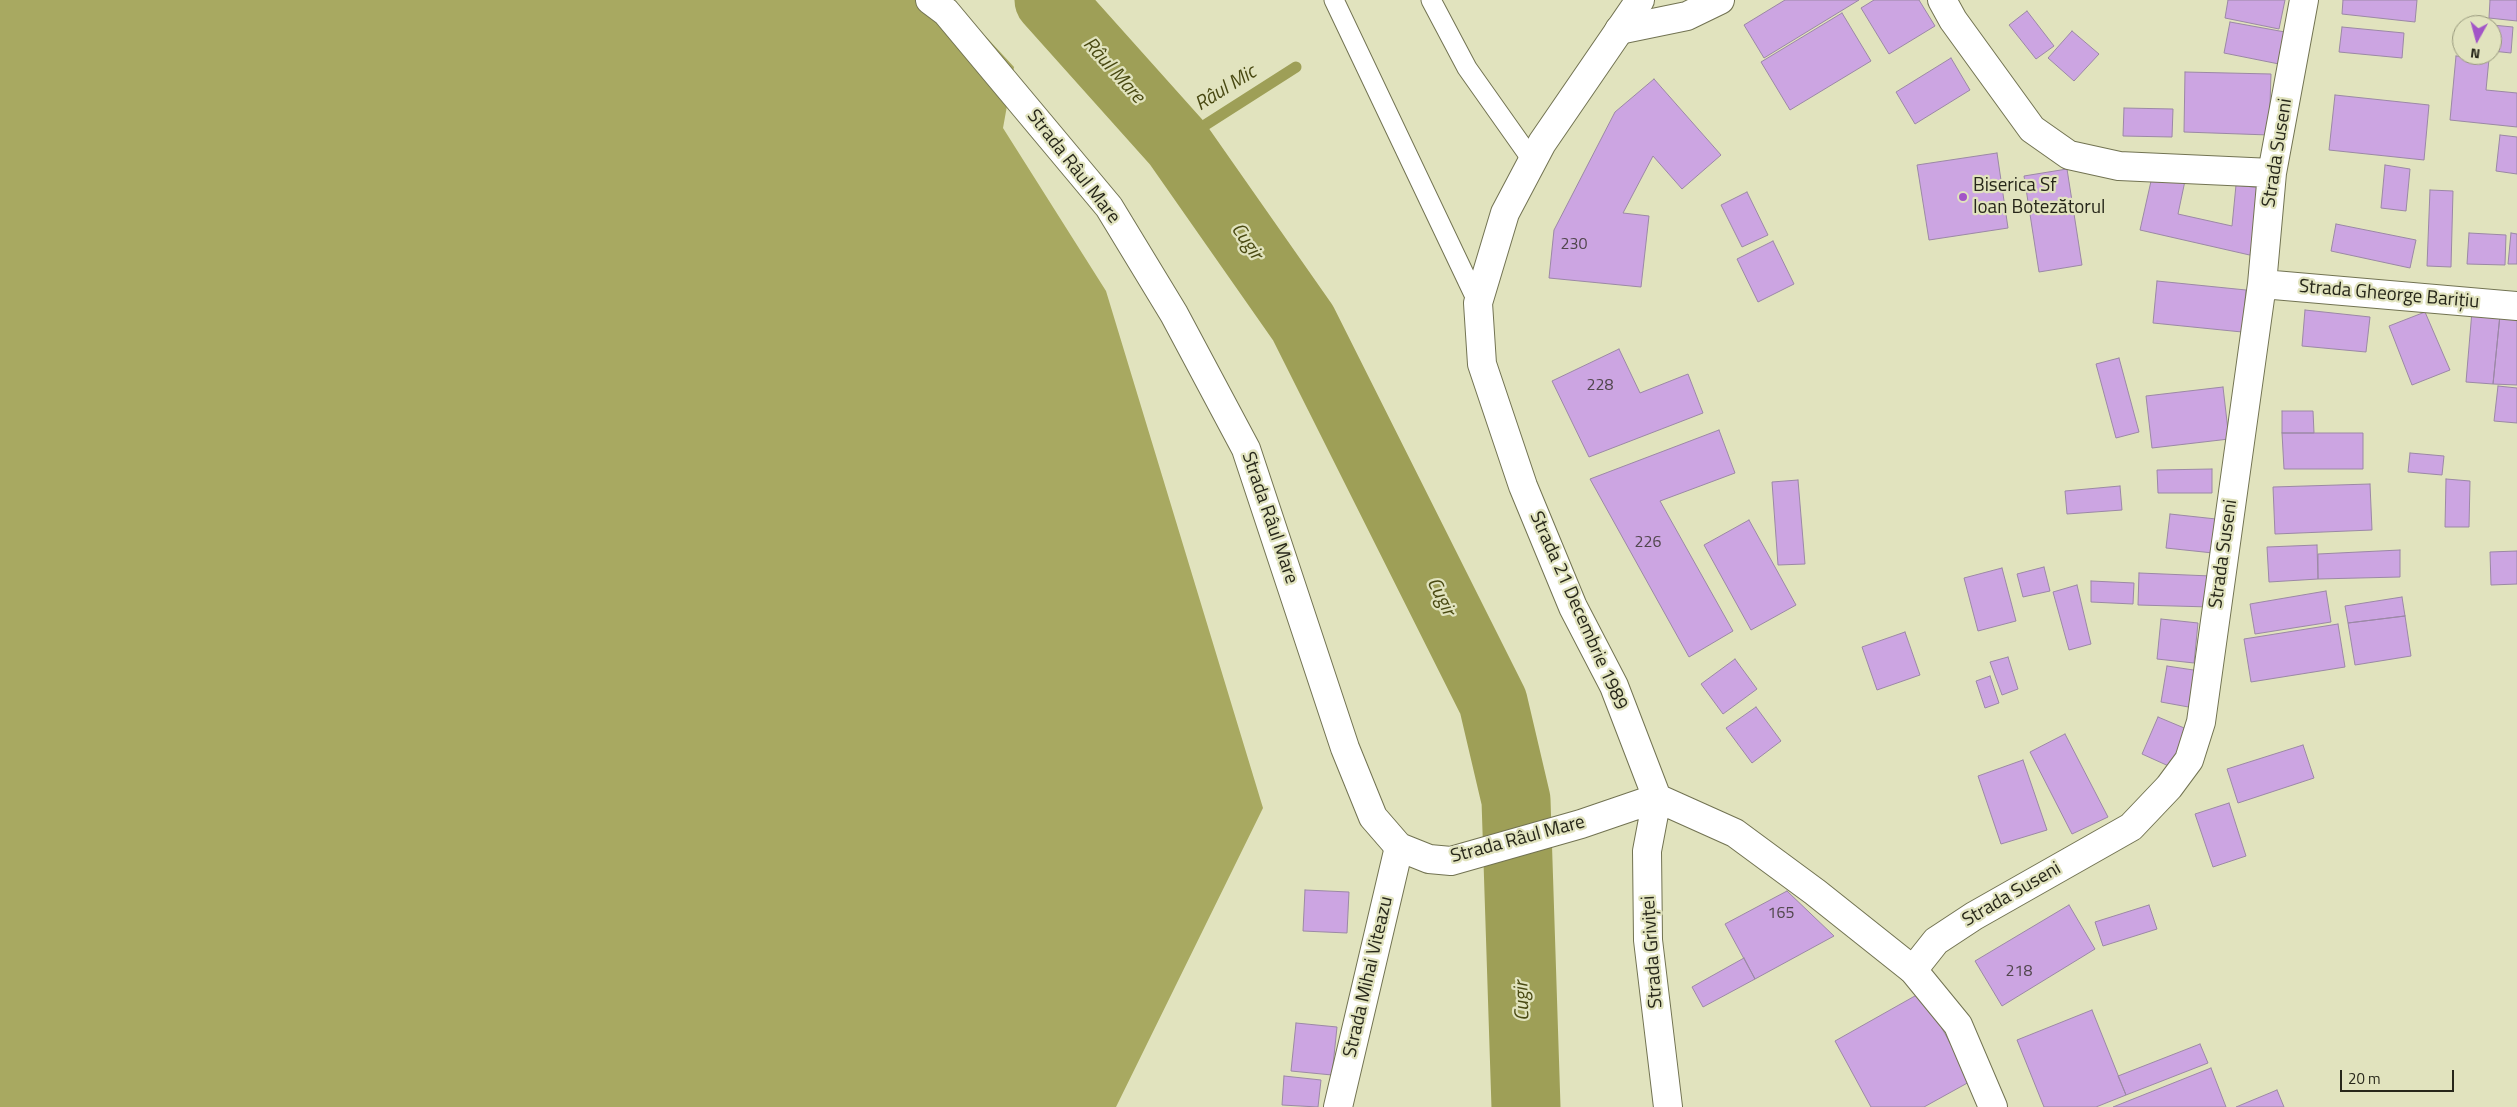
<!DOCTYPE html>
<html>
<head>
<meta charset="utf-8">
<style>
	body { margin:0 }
	#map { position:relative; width:2517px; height:1107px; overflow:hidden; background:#e1e3be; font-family:"Titillium Web",sans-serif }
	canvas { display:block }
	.north { position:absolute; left:2452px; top:15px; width:50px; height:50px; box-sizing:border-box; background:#e1e3be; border:1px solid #97987c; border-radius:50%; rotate:187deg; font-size:14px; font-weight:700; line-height:20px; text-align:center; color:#27271a }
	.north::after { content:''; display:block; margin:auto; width:18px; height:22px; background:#a255c7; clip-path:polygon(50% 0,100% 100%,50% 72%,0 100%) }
	.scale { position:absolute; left:2340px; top:1070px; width:114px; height:22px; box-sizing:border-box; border:2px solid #27271a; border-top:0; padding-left:6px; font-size:15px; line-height:18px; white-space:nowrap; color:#27271a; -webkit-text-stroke:4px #e1e3be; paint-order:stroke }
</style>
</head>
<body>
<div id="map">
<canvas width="2517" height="1107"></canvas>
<div class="north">N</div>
<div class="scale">20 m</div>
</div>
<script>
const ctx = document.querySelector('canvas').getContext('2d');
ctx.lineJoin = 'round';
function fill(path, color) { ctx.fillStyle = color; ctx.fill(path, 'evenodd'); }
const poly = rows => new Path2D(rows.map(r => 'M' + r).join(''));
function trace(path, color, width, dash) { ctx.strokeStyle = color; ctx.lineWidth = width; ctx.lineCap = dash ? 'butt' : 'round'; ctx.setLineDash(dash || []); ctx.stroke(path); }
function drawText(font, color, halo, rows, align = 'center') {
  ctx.font = font + ' "Titillium Web",sans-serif'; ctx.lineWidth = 4.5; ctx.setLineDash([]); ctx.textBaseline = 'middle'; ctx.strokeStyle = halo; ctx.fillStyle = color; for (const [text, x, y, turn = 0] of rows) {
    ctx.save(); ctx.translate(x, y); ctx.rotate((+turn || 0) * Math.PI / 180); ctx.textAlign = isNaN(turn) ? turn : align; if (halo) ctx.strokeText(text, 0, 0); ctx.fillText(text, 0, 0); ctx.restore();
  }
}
fill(poly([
	[0,0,952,0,1014,67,1003,128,1106,291,1263,808,1116,1107,0,1107]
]), '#a8a961');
trace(poly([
	[1177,143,1296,67]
]), '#9e9f57', 11);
trace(poly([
	[1049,0,1177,143,1303,323,1493,702,1516,800,1526,1107]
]), '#9e9f57', 69);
const building = poly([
	[1785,0,1859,0,1764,58,1744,25,1785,0],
	[1874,0,1919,0,1935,26,1889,54,1861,8,1874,0],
	[2228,0,2285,0,2279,29,2225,18,2228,0],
	[2343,0,2417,0,2415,22,2342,14,2343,0],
	[2490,0,2517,0,2517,21,2489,18,2490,0],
	[2027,11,2054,46,2036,59,2009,25,2027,11],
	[1842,13,1871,61,1790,110,1761,62,1842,13],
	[2230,22,2285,32,2279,64,2224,53,2230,22],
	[2492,25,2513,27,2511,53,2492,51,2492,25],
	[2342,27,2404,33,2402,58,2339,52,2342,27],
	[2072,31,2099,54,2074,81,2048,58,2072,31],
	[2456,56,2489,59,2486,90,2517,93,2517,127,2450,120,2456,56],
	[1951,58,1970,90,1915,124,1896,92,1951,58],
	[2185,72,2271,74,2269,135,2184,132,2185,72],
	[1654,79,1721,155,1682,189,1653,156,1623,213,1649,216,1641,287,1549,278,1554,230,1615,112,1654,79],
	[2335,95,2429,105,2424,160,2329,150,2335,95],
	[2124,108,2173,109,2172,137,2123,136,2124,108],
	[2500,135,2517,137,2517,174,2496,171,2500,135],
	[1997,153,2008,228,1929,240,1917,165,1997,153],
	[2385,165,2410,169,2406,211,2381,208,2385,165],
	[2154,168,2186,176,2178,214,2232,226,2236,185,2261,188,2254,256,2140,230,2154,168],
	[2067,169,2082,265,2039,272,2024,176,2067,169],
	[2430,190,2453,191,2451,267,2427,266,2430,190],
	[1747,192,1768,235,1742,247,1721,205,1747,192],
	[2336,224,2416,240,2410,268,2331,251,2336,224],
	[2469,233,2506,235,2505,265,2467,264,2469,233],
	[2511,233,2517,234,2517,264,2508,264,2511,233],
	[1773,241,1794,284,1758,302,1737,259,1773,241],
	[2157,281,2246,290,2242,332,2153,323,2157,281],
	[2305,310,2370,317,2366,352,2302,346,2305,310],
	[2472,311,2500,315,2493,384,2466,382,2472,311],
	[2425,312,2450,370,2412,385,2389,326,2425,312],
	[2500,315,2517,317,2517,385,2493,384,2500,315],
	[1619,349,1640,393,1688,374,1703,413,1589,457,1552,381,1619,349],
	[2119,358,2139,432,2116,438,2096,364,2119,358],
	[2498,386,2517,388,2517,423,2494,421,2498,386],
	[2223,387,2229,439,2152,448,2146,396,2223,387],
	[2282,411,2313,411,2314,433,2282,433,2282,411],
	[1719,430,1735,473,1660,501,1733,631,1689,657,1590,479,1719,430],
	[2282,433,2363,433,2363,469,2284,469,2282,433],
	[2410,453,2444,456,2442,475,2408,472,2410,453],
	[2212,469,2212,493,2158,493,2157,470,2212,469],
	[2446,479,2470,481,2469,527,2445,527,2446,479],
	[1798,480,1805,564,1778,565,1772,482,1798,480],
	[2370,484,2372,530,2275,534,2273,487,2370,484],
	[2120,486,2122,510,2067,514,2065,491,2120,486],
	[2170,514,2216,519,2213,553,2166,548,2170,514],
	[1749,520,1796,605,1751,630,1704,545,1749,520],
	[2317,545,2318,579,2269,582,2267,547,2317,545],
	[2400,550,2400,577,2318,579,2318,554,2400,550],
	[2517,551,2517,584,2491,585,2490,552,2517,551],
	[2044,567,2050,591,2023,597,2017,574,2044,567],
	[2002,568,2016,621,1978,631,1964,578,2002,568],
	[2139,573,2211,576,2210,607,2138,605,2139,573],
	[2091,581,2134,583,2133,604,2091,602,2091,581],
	[2077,585,2091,644,2069,650,2053,592,2077,585],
	[2326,591,2331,622,2255,634,2250,604,2326,591],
	[2402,597,2405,616,2348,623,2345,606,2402,597],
	[2405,616,2411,656,2355,665,2348,623,2405,616],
	[2161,619,2198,623,2194,663,2157,659,2161,619],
	[2338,624,2345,667,2251,682,2244,639,2338,624],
	[1905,632,1920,675,1877,690,1862,647,1905,632],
	[2008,657,2018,689,2002,695,1990,662,2008,657],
	[1735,659,1757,689,1723,714,1701,684,1735,659],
	[2167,666,2200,671,2194,708,2161,702,2167,666],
	[1990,676,1999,703,1985,708,1976,681,1990,676],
	[1756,707,1781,741,1752,763,1726,728,1756,707],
	[2158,717,2189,730,2173,768,2142,754,2158,717],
	[2065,734,2108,817,2072,834,2030,752,2065,734],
	[2303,745,2314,778,2238,803,2227,769,2303,745],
	[2023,760,2047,830,2001,844,1978,776,2023,760],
	[2229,803,2246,856,2213,867,2195,814,2229,803],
	[1305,890,1349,892,1347,933,1303,931,1305,890],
	[1787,891,1834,936,1755,979,1725,924,1787,891],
	[2069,905,2095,949,2002,1006,1975,961,2069,905],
	[2149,905,2157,929,2103,946,2095,922,2149,905],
	[1744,958,1755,979,1703,1007,1692,987,1744,958],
	[1922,992,1971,1081,1924,1107,1871,1107,1835,1041,1922,992],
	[2092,1010,2126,1095,2096,1107,2044,1107,2017,1040,2092,1010],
	[1296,1023,1337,1027,1332,1075,1291,1071,1296,1023],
	[2200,1044,2208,1063,2126,1095,2118,1076,2200,1044],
	[2211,1068,2226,1107,2113,1107,2211,1068],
	[1284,1076,1321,1080,1318,1107,1282,1105,1284,1076],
	[2277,1090,2284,1107,2236,1107,2277,1090]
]);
fill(building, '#cca5e2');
trace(building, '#9b88a5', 1);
const lane = poly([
	[1334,0,1478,303],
	[1431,0,1467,68,1532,160]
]);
const street = poly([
	[1942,0,1953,20,2032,129,2069,155,2119,166,2272,173],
	[1619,30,1687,16,1720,0],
	[2262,284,2517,306],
	[1913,970,1936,941,1974,916,2131,827,2169,787,2189,760,2201,722,2262,284,2272,173,2304,0],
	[1338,1107,1399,847]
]);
const secondary = poly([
	[930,0,946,12,1109,207,1174,314,1246,449,1345,748,1373,817,1399,847,1429,859,1451,861,1581,824,1657,798],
	[1640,0,1542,143,1505,213,1478,303,1482,364,1523,486,1573,607,1614,686,1657,798,1735,833,1815,892,1913,970,1958,1025,1993,1107],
	[1657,798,1647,851,1648,940,1668,1107]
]);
trace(lane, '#727352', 21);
trace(street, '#727352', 30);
trace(secondary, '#727352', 30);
trace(lane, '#fff', 19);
trace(street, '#fff', 28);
trace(secondary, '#fff', 28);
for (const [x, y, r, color] of [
	[1963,197,5,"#a255c7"]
]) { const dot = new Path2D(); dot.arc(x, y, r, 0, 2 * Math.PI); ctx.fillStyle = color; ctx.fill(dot); trace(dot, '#e1e3be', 2); }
drawText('16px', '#50464c', null, [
	["230",1574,245],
	["228",1600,386],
	["226",1648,543],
	["165",1781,914],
	["218",2019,972]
]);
drawText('19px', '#27271a', '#e1e3be', [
	["Strada Suseni",2278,153,-81],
	["Strada Râul Mare",1073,167,52],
	["Strada Gheorge Barițiu",2389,295,5],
	["Strada Râul Mare",1269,518,71],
	["Strada Suseni",2224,554,-82],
	["Strada 21 Decembrie 1989",1578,611,66],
	["Strada Râul Mare",1518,840,-15],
	["Strada Suseni",2012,895,-30],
	["Strada Griviței",1653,952,-94],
	["Strada Mihai Viteazu",1369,977,-77]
]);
drawText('19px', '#27271a', '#e1e3be', [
	["Biserica Sf",1973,186],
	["Ioan Botezătorul",1973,208]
], 'left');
drawText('italic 20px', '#494912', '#e1e3be', [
	["Râul Mare",1113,71,48],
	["Râul Mic",1226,89,-32],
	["Cugir",1246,242,55],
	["Cugir",1440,597,63],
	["Cugir",1523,1001,-92]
]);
</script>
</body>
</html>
